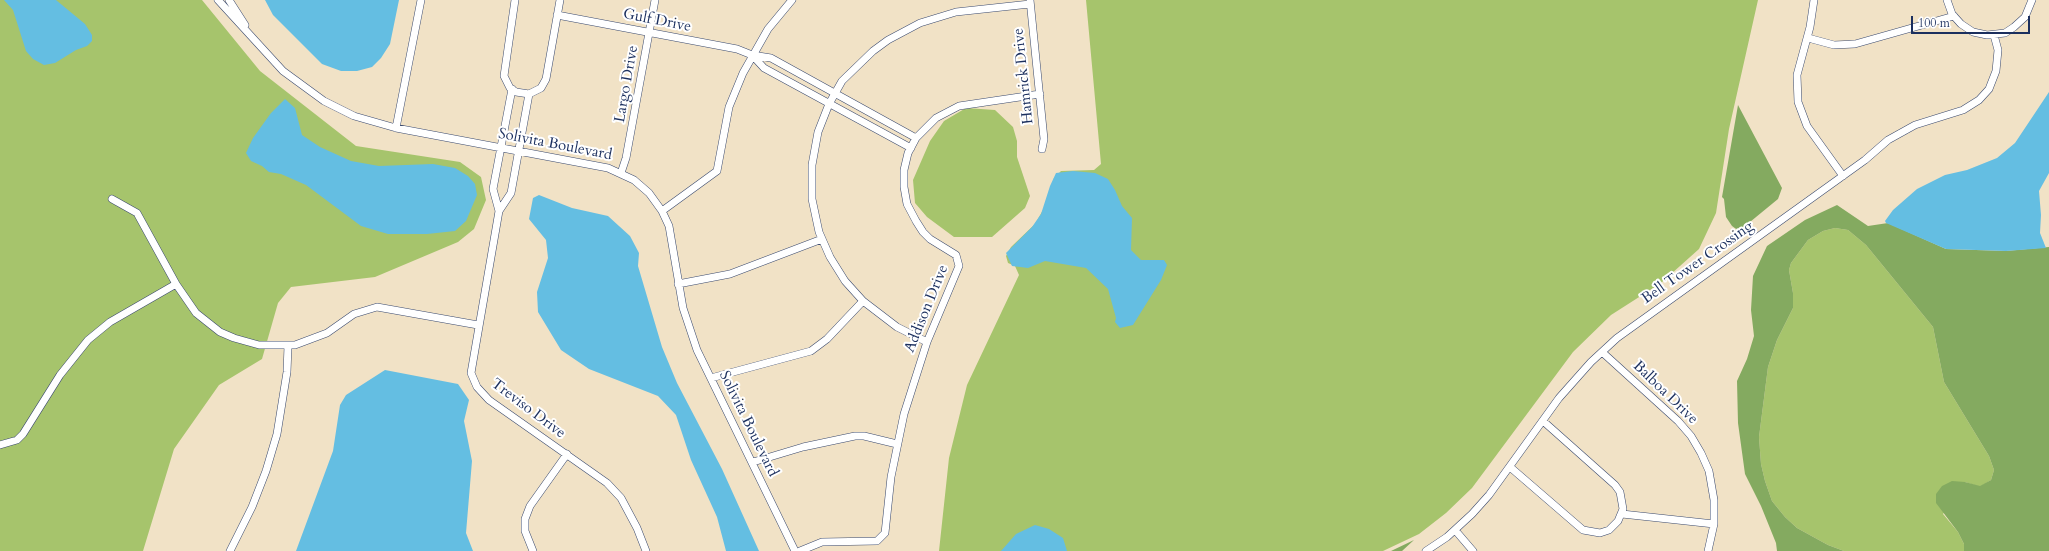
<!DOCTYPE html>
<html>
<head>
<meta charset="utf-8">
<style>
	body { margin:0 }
	#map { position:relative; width:2049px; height:551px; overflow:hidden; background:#f1e2c6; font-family:Cardo,serif }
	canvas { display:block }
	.scale { position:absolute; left:1911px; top:16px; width:119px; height:18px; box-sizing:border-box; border:2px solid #1b2f5e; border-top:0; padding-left:5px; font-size:12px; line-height:14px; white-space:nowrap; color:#1b2f5e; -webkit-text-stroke:3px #fff; paint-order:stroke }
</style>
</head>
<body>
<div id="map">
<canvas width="2049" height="551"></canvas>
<div class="scale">100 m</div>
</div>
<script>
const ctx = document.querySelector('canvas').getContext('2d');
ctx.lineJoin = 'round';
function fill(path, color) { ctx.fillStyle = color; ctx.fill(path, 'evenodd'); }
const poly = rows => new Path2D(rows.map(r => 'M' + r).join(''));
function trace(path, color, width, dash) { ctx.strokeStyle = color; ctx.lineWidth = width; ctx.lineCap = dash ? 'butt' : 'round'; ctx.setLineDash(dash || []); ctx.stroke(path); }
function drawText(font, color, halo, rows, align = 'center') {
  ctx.font = font + ' Cardo,serif'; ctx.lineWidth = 4; ctx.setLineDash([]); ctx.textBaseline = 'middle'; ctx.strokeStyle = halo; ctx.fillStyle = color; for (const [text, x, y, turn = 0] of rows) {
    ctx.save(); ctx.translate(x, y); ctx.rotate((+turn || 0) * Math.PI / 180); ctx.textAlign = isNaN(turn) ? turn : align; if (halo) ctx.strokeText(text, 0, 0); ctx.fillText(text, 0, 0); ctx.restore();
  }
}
fill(poly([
	[0,0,202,0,260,71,356,146,460,162,481,177,486,200,474,229,458,242,375,277,291,287,278,303,262,359,219,385,174,449,143,551,0,551],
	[1086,0,1758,0,1729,129,1716,213,1699,249,1661,283,1611,315,1573,352,1472,488,1446,513,1419,534,1383,551,939,551,949,458,967,385,1019,275,1015,266,1008,263,1006,256,1011,247,1035,224,1047,203,1054,178,1061,171,1094,170,1101,164],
	[966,108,995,110,1013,127,1017,141,1017,157,1030,196,1025,208,992,237,954,237,927,217,915,203,913,180,930,141,944,121],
	[1835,228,1848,230,1866,245,1933,327,1944,382,1989,456,1994,470,1991,480,1980,487,1965,482,1943,514,1958,532,1964,544,1964,551,1844,551,1828,545,1797,528,1785,517,1772,501,1765,481,1761,464,1759,437,1768,367,1777,340,1793,308,1793,293,1789,270,1791,263,1808,240,1823,231]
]), '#a6c46c');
fill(poly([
	[1738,105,1782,188,1778,199,1739,231,1732,226,1726,217,1724,199,1722,197],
	[1837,205,1868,226,1888,223,1946,249,2006,251,2049,247,2049,551,1964,551,1964,544,1958,532,1936,503,1936,494,1942,486,1952,481,1965,482,1980,486,1991,480,1994,470,1989,456,1944,382,1933,327,1866,245,1848,230,1835,228,1823,231,1808,240,1791,263,1789,270,1793,293,1793,308,1777,340,1768,367,1759,437,1761,464,1765,481,1772,501,1785,517,1797,528,1828,545,1844,551,1777,551,1776,543,1761,506,1745,474,1738,423,1737,381,1747,359,1754,336,1751,310,1753,276,1767,246,1805,220],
	[1414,540,1402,551,1391,551]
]), '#84aa60');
fill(poly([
	[4,0,56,0,85,24,92,35,92,41,87,46,76,50,55,63,44,65,33,59,26,51,13,10],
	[265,0,399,0,390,44,381,58,372,67,357,71,341,71,322,64,273,15],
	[2049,92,2049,173,2039,191,2041,215,2040,233,2046,248,2006,251,1946,249,1886,223,1885,221,1893,210,1917,189,1945,175,1967,170,1997,158,2015,143],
	[285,99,295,108,302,135,320,147,351,161,379,166,433,164,455,168,468,176,475,184,477,195,466,221,455,231,427,234,388,234,361,226,306,185,281,174,269,172,262,166,251,161,246,153,253,138,271,113],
	[1073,171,1095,173,1108,179,1115,190,1122,206,1132,218,1131,250,1141,260,1164,260,1167,265,1161,280,1133,325,1120,328,1115,322,1116,318,1108,289,1086,268,1045,261,1028,268,1012,266,1006,253,1032,227,1041,214,1050,186,1056,173],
	[539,195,572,208,608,216,630,236,639,253,638,266,662,347,677,383,722,469,759,551,726,551,717,517,691,460,676,415,658,396,589,369,561,350,538,312,537,292,548,258,546,240,529,219,533,198],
	[385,370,458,384,469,400,464,421,472,461,466,533,473,551,296,551,333,451,340,405,346,395],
	[1035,525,1049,529,1063,538,1067,551,1001,551,1016,534]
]), '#64bee2');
const street = poly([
	[218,0,283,71,324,101,354,116,396,128,608,168,634,180,649,193,662,211,669,226,683,308,697,350,795,551],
	[229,0,245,25],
	[515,0,504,76,510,88,516,92,529,94,541,88,546,79,560,0],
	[1030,0,1044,139,1042,149],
	[1814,0,1810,27,1797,75,1798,102,1807,126,1843,176],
	[1947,0,1952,14,1961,24,1973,32,1987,35,2005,33,2014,27,2025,17,2032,0],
	[557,15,737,49,752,55,771,58,916,138],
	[1808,38,1834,45,1855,44,1954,16],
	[752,55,764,68,911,148],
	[512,89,493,189,499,211,471,373,477,387,489,400,607,483,621,498,637,528,646,551],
	[396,128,421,0],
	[621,173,626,158,655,0],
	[112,199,137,213,176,284,196,313,220,332,234,338,259,345,295,345,327,333,354,314,377,307,478,325],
	[499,211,511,193,529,94],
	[662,211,717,171,729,107,743,73,768,29,792,0],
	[678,284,730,274,822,239],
	[927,342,897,327,863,301,845,281,830,257,819,232,812,199,812,165,818,132,829,104,842,81,873,51,888,40,920,23,956,12,1030,4],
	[1602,352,1678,421,1691,436,1701,453,1709,471,1714,500,1714,524,1708,551],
	[711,378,811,351,827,339,863,301],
	[0,445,17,440,23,434,60,375,88,340,110,322,176,284],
	[753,462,803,447,855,436,864,436,897,444],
	[1510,467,1583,530,1600,533,1609,530,1618,521,1623,509,1620,492,1615,485,1543,421],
	[1622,514,1714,524],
	[1455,530,1473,551],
	[230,551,252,507,266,471,277,434,287,372,288,346],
	[533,551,525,531,525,519,530,506,567,454],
	[800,551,822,542,877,541,885,533,891,477,904,414,927,342,959,266,956,255,930,239,923,232,916,221,907,204,904,187,904,170,908,153,916,138,936,118,959,106,1040,94],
	[1426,551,1447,537,1472,514,1489,495,1559,398,1591,362,1617,338,1865,160,1888,140,1915,125,1963,110,1979,100,1989,89,1996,71,1998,50,1994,35]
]);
trace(street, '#3b4a6e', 8);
trace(street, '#fff', 7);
drawText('15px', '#1b2f5e', '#fff', [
	["Gulf Drive",657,21,11],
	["Hamrick Drive",1024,76,-96],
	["Largo Drive",627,84,-80],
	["Solivita Boulevard",555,145,11],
	["Bell Tower Crossing",1698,263,-35],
	["Addison Drive",927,309,-68],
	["Balboa Drive",1665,393,44],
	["Treviso Drive",528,409,37],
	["Solivita Boulevard",748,424,64]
]);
</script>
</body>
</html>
